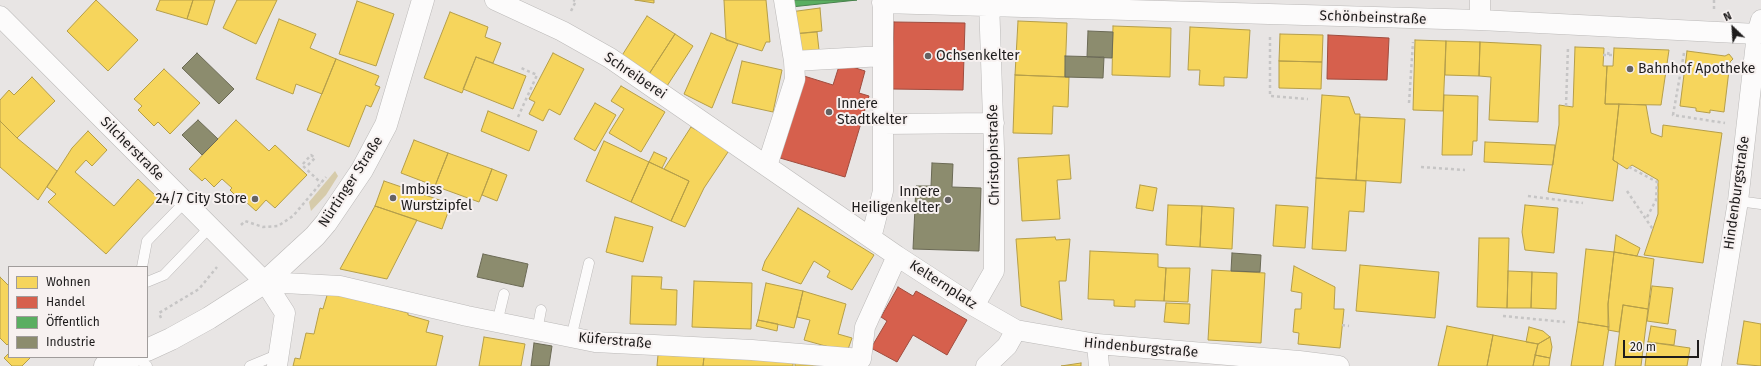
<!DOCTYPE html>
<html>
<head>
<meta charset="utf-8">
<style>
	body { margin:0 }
	#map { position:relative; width:1761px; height:366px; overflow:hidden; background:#e8e5e4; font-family:"Fira Sans",sans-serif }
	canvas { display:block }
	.legend { position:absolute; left:8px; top:266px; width:140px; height:92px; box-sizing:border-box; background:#f7f1f0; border:1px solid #a09c9b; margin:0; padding:5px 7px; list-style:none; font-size:12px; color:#1e1c1c }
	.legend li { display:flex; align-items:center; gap:8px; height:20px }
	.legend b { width:20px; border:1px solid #a09c9b }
	.north { position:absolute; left:1713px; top:8px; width:40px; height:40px; -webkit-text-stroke:3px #f7f1f0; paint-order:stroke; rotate:335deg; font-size:11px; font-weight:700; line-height:16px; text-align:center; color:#1e1c1c }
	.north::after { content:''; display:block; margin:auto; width:14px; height:18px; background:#1e1c1c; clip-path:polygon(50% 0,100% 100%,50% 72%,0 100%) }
	.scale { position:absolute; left:1623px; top:340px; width:76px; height:18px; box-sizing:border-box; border:2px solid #1e1c1c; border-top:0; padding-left:5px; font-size:12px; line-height:14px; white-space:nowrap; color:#1e1c1c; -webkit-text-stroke:3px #f7f1f0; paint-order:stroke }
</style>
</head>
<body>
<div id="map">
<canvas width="1761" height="366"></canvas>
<ul class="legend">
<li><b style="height:11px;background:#f6d55c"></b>Wohnen</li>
<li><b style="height:11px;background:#d6604d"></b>Handel</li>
<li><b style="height:11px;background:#5aae61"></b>Öffentlich</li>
<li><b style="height:11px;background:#8c8c6e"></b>Industrie</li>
</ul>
<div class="north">N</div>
<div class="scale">20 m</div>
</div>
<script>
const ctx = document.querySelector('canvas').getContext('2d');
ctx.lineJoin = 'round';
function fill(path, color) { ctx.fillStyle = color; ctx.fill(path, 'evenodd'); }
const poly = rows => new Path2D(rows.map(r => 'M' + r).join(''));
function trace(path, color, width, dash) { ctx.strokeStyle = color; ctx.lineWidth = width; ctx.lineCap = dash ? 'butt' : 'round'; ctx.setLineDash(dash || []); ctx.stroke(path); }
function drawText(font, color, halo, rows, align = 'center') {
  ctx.font = font + ' "Fira Sans",sans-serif'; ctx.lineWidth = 4; ctx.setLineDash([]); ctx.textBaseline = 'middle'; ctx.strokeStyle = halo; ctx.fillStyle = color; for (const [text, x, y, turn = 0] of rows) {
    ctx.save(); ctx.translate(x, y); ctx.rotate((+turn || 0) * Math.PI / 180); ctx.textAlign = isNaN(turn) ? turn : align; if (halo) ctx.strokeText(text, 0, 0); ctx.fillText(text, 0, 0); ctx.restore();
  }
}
fill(poly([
	[335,171,338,176,326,195,311,211,309,202]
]), '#d6cbaa');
const homes = poly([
	[96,0,138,40,108,71,67,31,96,0],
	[160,0,193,0,187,19,156,10,160,0],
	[193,0,215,0,207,25,187,19,193,0],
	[237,0,277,0,256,44,223,28,237,0],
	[635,0,654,0,654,3,635,0],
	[724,0,766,0,770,42,766,42,762,51,726,40,724,0],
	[357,1,394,14,376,66,339,54,357,1],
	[820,8,822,31,793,34,790,12,820,8],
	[450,12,488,27,485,37,501,43,493,63,476,57,462,93,424,78,450,12],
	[647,16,675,34,649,74,621,57,647,16],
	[279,19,316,34,310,48,336,59,322,94,296,84,293,94,256,79,279,19],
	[1018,21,1067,23,1065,77,1015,75,1018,21],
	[1113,26,1171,28,1170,77,1112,75,1113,26],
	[1190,27,1250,30,1247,78,1224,77,1224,86,1199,85,1200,70,1188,70,1190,27],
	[817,32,819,50,796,52,793,34,817,32],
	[711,33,738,44,712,108,684,94,711,33],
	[675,34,693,46,667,86,649,74,675,34],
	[1280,34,1323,35,1322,62,1279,61,1280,34],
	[1415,40,1446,41,1443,111,1413,110,1415,40],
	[1446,41,1480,42,1479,76,1445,75,1446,41],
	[1480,42,1541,45,1538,122,1489,120,1491,77,1479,76,1480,42],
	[1575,47,1604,48,1603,66,1607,66,1605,104,1619,104,1613,160,1618,163,1613,201,1548,192,1559,125,1559,105,1573,107,1575,47],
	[1614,48,1669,50,1661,105,1605,104,1607,66,1613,66,1614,48],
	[1687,51,1725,56,1729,54,1733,59,1730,62,1724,112,1710,110,1710,113,1696,111,1696,108,1680,106,1687,51],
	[553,53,584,69,560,115,549,109,543,121,529,114,535,102,529,99,553,53],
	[476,57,526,76,513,109,463,89,476,57],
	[336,59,379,76,375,85,380,87,371,107,366,105,349,147,307,130,336,59],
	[742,61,782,70,773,112,732,103,742,61],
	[1279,61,1322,62,1321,89,1279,88,1279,61],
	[164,69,200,103,170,134,158,122,154,126,138,110,142,106,134,99,164,69],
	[1015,75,1069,77,1068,107,1053,106,1052,134,1013,133,1015,75],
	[32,77,55,101,17,138,0,121,0,100,9,90,14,95,32,77],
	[621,86,665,112,641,152,609,133,624,109,611,101,621,86],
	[1322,95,1349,97,1355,114,1360,114,1356,180,1316,178,1322,95],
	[1444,95,1478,96,1477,141,1473,141,1472,155,1442,155,1444,95],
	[595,103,616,115,595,151,574,139,595,103],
	[1619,104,1646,105,1651,133,1662,137,1663,125,1722,133,1703,263,1644,255,1658,214,1658,180,1632,165,1627,169,1613,160,1619,104],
	[488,111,537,131,529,151,481,131,488,111],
	[1360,117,1405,119,1401,183,1356,180,1360,117],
	[236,120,269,151,275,145,307,175,275,208,266,200,256,211,246,202,244,204,230,190,232,188,222,179,214,187,205,178,202,181,189,169,236,120],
	[0,121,17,138,57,171,38,200,0,167,0,121],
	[691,127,730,149,704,188,685,227,671,221,689,181,664,169,691,127],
	[88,131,107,150,92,166,86,160,75,172,114,206,138,179,158,198,106,254,48,202,56,194,47,187,72,148,88,131],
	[414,140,448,153,435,186,401,173,414,140],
	[604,141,649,162,631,202,586,181,604,141],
	[1485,142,1555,145,1553,165,1484,162,1485,142],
	[654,152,667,158,662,168,649,162,654,152],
	[448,153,492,169,479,202,435,186,448,153],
	[1069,155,1071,179,1057,180,1060,219,1022,221,1018,158,1069,155],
	[649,162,689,181,671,221,631,202,649,162],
	[492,169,507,175,497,201,482,195,492,169],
	[1316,178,1366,181,1364,212,1349,211,1346,251,1312,249,1316,178],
	[384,181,451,204,442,229,375,206,384,181],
	[1140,185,1157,188,1153,211,1136,208,1140,185],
	[1168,205,1202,206,1200,247,1166,245,1168,205],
	[1276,205,1308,207,1305,248,1273,246,1276,205],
	[1525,205,1558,208,1554,253,1525,250,1522,232,1525,205],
	[375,206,417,220,387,279,340,269,375,206],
	[1202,206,1234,208,1232,249,1200,247,1202,206],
	[798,208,874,255,852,290,827,277,830,271,814,261,801,284,762,270,765,261,798,208],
	[615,217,653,227,643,262,606,252,615,217],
	[1616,235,1640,248,1637,256,1614,252,1616,235],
	[1055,237,1056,240,1070,239,1066,281,1059,281,1062,320,1021,306,1016,239,1055,237],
	[1479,238,1509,238,1507,308,1477,307,1479,238],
	[1586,249,1614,252,1608,304,1609,327,1578,322,1586,249],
	[1090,251,1158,254,1158,267,1166,268,1164,301,1135,300,1135,307,1114,306,1114,300,1088,299,1090,251],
	[1614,252,1654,259,1648,309,1623,305,1619,332,1608,330,1608,304,1614,252],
	[1360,265,1439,272,1435,318,1356,311,1360,265],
	[1294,266,1335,287,1334,309,1344,309,1340,348,1298,344,1299,333,1293,332,1295,309,1301,309,1302,293,1291,291,1294,266],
	[1166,268,1190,268,1188,302,1164,301,1166,268],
	[1212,270,1265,273,1261,343,1208,340,1212,270],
	[1508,271,1532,272,1531,308,1507,308,1508,271],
	[1532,272,1557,273,1556,309,1531,308,1532,272],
	[632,276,662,277,661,289,677,290,676,325,630,324,632,276],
	[0,277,9,286,9,343,7,345,0,338,0,277],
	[694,281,752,283,751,329,692,327,694,281],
	[766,283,803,291,794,328,758,320,766,283],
	[1652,286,1673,288,1668,324,1647,321,1652,286],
	[803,291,846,304,838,334,852,338,847,352,804,340,810,320,797,317,803,291],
	[328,292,408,313,408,315,429,321,426,332,443,336,436,366,293,366,295,358,300,359,306,333,314,334,320,308,323,309,328,292],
	[1166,303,1190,304,1189,324,1164,322,1166,303],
	[1623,305,1648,309,1641,366,1615,366,1623,305],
	[758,320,778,324,777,331,756,326,758,320],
	[1744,321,1761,324,1761,366,1737,364,1744,321],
	[1578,322,1609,327,1603,366,1571,366,1578,322],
	[1447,326,1493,335,1487,366,1438,366,1447,326],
	[1651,326,1676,330,1674,345,1648,342,1651,326],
	[1529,327,1543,331,1550,337,1538,344,1526,342,1529,327],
	[1493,335,1538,344,1533,366,1487,366,1493,335],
	[484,337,525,344,521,366,479,366,484,337],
	[1550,337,1552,347,1550,358,1535,355,1538,344,1550,337],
	[1648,342,1690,348,1687,366,1645,366,1648,342],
	[9,353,9,357,31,357,22,366,12,366,4,358,9,353],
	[658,355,704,357,703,366,657,366,658,355],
	[1535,355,1550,358,1549,366,1533,366,1535,355],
	[704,357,793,361,793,366,703,366,704,357],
	[795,361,846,366,795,366,795,361],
	[1081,363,1081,366,1061,366,1081,363]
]);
fill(homes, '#f6d55c');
trace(homes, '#b59e49', 1);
const shops = poly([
	[894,22,965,23,963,90,892,89,894,22],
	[1328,35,1389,38,1387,80,1327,79,1328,35],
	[840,63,865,71,859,93,869,96,845,177,780,158,804,76,833,85,840,63],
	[898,287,913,296,916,291,967,320,947,355,913,335,897,362,871,348,887,321,881,317,898,287]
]);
fill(shops, '#d6604d');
trace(shops, '#9f4c3e', 1);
const public = poly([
	[790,0,857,0,791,7,790,0]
]);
fill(public, '#5aae61');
trace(public, '#48824c', 1);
const industry = poly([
	[1088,31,1113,32,1112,58,1087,57,1088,31],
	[197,53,234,89,219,104,182,68,197,53],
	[1065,56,1104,57,1103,78,1065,77,1065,56],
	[198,120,218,139,202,155,182,135,198,120],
	[932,163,953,164,952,187,981,188,979,251,913,249,916,186,931,186,932,163],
	[1232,253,1261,255,1260,272,1231,271,1232,253],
	[483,254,528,264,523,287,477,277,483,254],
	[534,343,552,346,549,366,531,366,534,343]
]);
fill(industry, '#8c8c6e');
trace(industry, '#6b6a55', 1);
const service = poly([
	[1738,201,1761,204],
	[142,267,147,241,185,202],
	[147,282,164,275,210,227],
	[497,323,504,294],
	[537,331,541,310],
	[571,338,589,263],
	[137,357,147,366],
	[250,366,279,354]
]);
const minor = poly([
	[495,0,562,31,610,58,897,256,974,306,1016,330,1097,344,1299,361,1339,366],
	[882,3,1480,20,1757,34],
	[0,16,265,282,285,313,277,366],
	[1480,20,1480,0],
	[794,61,883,56],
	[883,124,994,123],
	[767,166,795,79,794,61,784,0],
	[871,238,883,191,883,0],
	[265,282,340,286,467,316,595,342,752,350,861,359],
	[974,306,994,271,994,149,989,0],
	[1097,344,1099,366],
	[861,359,865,327,897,256],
	[986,366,1007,346,1016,330],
	[1711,366,1738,201,1757,34,1761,20]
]);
const secondary = poly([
	[147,350,171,339,209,318,265,282,315,236,326,223,362,170,386,125,423,0],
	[105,366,132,357]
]);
trace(service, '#bbb9b8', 11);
trace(minor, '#bbb9b8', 21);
trace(secondary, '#bbb9b8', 23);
trace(poly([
	[1714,9,1714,0],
	[571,11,576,1,573,0],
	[1270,37,1270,96,1308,99],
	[1684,53,1673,115,1725,123],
	[1603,55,1613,55],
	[1608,55,1609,49],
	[1409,103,1413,42],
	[1566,106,1568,47],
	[518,117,537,75,519,67],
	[308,165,315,158,311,155,302,165,321,183],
	[1421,167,1465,170],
	[1629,167,1657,182,1656,200,1646,219],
	[1627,191,1654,231],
	[1528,196,1583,203],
	[241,225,245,221,263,227,278,226,293,216,326,177],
	[1503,316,1565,322],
	[161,318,159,313,199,289,217,267],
	[1342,325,1349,326]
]), '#c6c5c5', 2.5, [3, 3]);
trace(service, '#fcfbfb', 10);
trace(minor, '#fcfbfb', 20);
trace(secondary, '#fcfbfb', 22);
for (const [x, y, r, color] of [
	[928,56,4,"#656262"],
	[1630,69,4,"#656262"],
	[829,112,4,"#656262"],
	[393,198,4,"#656262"],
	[255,199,4,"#656262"],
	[948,200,4,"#656262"]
]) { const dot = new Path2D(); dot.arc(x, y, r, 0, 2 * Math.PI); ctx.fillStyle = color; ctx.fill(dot); trace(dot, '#f7f1f0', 1.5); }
drawText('14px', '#1e1c1c', '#f7f1f0', [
	["Schönbeinstraße",1373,18,2],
	["Schreiberei",635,76,34],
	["Silcherstraße",132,149,45],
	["Christophstraße",994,155,-91],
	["Nürtinger Straße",351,182,-57],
	["Hindenburgstraße",1737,193,-82],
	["Kelternplatz",943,285,33],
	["Küferstraße",615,341,5],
	["Hindenburgstraße",1141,348,5]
]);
drawText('14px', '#1e1c1c', '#f7f1f0', [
	["Ochsenkelter",936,56],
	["Bahnhof Apotheke",1638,69],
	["Innere",837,104],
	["Stadtkelter",837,120],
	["Imbiss",401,190],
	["Wurstzipfel",401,206],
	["Innere",940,192,"right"],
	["Heiligenkelter",940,208,"right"],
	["24/7 City Store",247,199,"right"]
], 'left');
</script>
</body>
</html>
